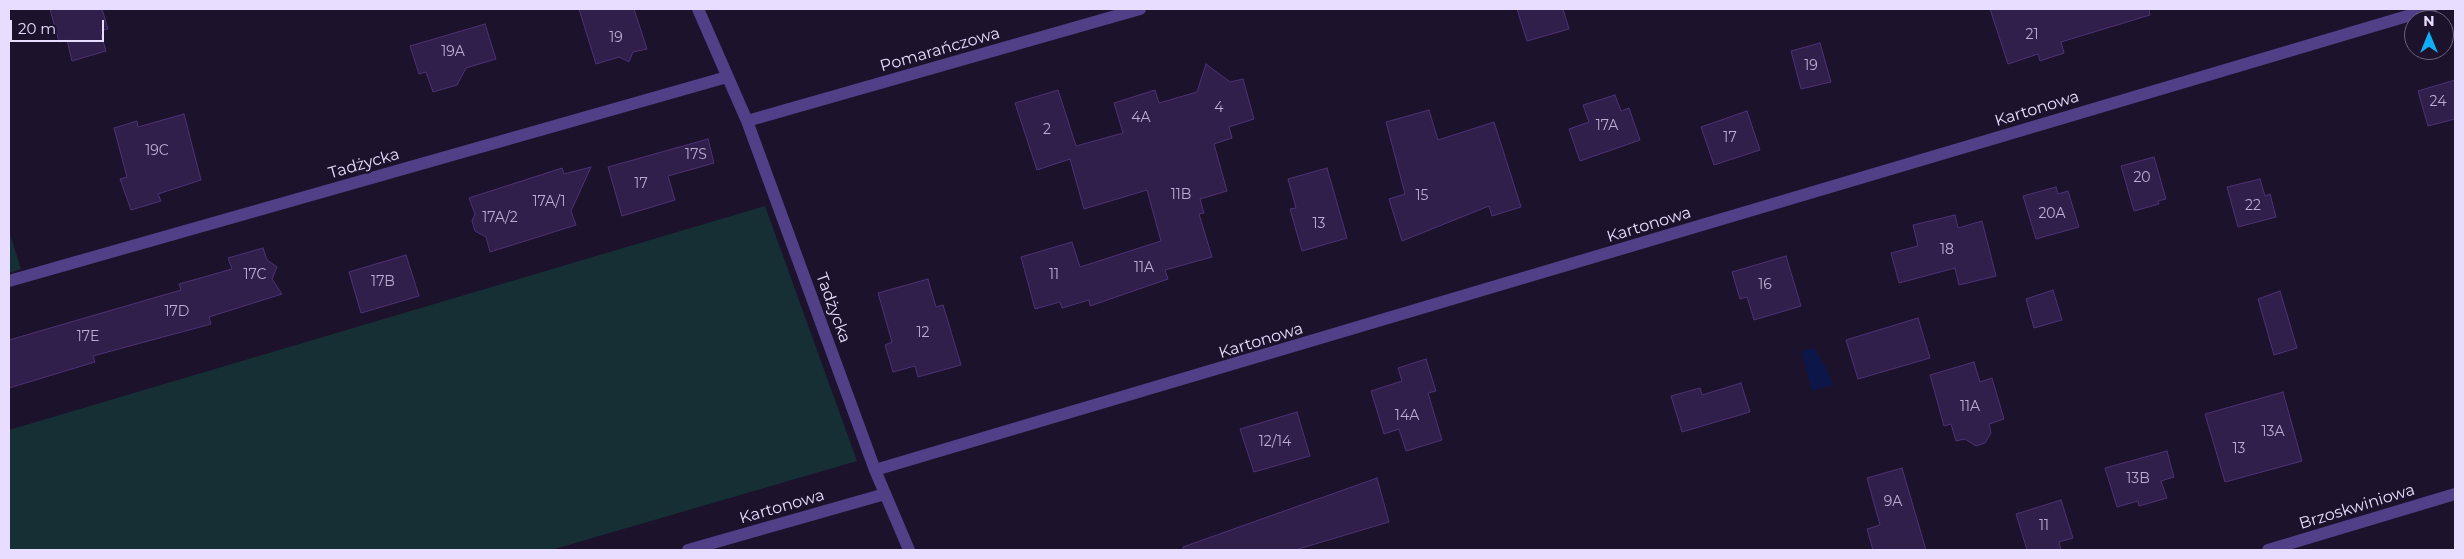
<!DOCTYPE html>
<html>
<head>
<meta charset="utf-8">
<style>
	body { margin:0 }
	#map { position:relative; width:2464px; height:559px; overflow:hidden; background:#1c122b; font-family:Montserrat,sans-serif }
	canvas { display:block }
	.frame { position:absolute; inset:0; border:10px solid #e8ddfe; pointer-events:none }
	.north { position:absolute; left:2404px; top:10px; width:50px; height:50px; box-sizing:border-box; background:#1c122b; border:1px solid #6e637f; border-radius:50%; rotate:0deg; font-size:14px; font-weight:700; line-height:20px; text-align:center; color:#e8ddfe }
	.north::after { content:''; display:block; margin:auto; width:18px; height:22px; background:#0faef7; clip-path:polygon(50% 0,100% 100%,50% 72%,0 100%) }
	.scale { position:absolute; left:10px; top:20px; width:94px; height:22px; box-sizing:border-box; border:2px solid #e8ddfe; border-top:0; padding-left:6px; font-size:15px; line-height:18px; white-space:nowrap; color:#e8ddfe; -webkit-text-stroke:4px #1c122b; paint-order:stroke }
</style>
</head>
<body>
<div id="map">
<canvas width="2464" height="559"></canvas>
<div class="frame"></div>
<div class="north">N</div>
<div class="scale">20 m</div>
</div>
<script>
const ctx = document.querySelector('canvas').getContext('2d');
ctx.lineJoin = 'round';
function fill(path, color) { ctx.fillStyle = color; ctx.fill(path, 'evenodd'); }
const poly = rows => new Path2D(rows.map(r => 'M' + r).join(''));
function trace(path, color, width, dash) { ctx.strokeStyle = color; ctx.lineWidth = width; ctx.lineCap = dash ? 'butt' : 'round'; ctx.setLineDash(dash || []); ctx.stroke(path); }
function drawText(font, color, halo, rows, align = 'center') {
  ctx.font = font + ' Montserrat,sans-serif'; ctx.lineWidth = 5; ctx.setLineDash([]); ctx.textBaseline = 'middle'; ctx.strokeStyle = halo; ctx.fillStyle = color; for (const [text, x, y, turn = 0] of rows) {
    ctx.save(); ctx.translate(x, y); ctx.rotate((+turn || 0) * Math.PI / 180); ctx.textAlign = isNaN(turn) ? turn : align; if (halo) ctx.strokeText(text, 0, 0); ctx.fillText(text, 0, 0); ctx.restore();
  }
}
fill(poly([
	[765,206,857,461,551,550,9,550,9,430],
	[9,231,21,269,9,273]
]), '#152f35');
fill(poly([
	[1814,348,1829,373,1833,385,1812,391,1801,351]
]), '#0d1649');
const building = poly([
	[50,9,102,9,108,29,100,31,106,51,72,61,67,40,59,42,50,9],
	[579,9,634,9,647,49,633,52,629,62,619,57,596,64,579,9],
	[1517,9,1563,9,1569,29,1527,41,1517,9],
	[1990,9,2149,9,2150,15,2061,42,2064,53,2040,61,2038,54,2008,64,1990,9],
	[485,24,496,59,466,68,457,85,433,92,426,72,419,74,410,46,485,24],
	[1820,43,1831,82,1801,89,1791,51,1820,43],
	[1206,64,1230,82,1243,79,1254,119,1229,127,1232,138,1214,144,1227,191,1200,199,1204,213,1199,214,1212,257,1165,270,1168,279,1090,306,1089,300,1062,308,1060,302,1035,309,1021,257,1072,242,1080,267,1161,241,1147,190,1084,209,1070,159,1037,170,1015,103,1058,90,1076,146,1123,133,1114,103,1155,90,1159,103,1197,92,1206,64],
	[2455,80,2455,119,2428,126,2418,91,2455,80],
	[1615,95,1621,111,1629,108,1640,140,1580,161,1569,129,1589,122,1583,105,1615,95],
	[1429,110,1438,140,1494,122,1521,207,1492,216,1489,206,1402,241,1389,199,1405,194,1386,122,1429,110],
	[1747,111,1760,150,1714,165,1701,127,1747,111],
	[184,114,201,180,158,194,161,201,131,210,120,179,127,177,114,128,137,121,138,127,184,114],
	[708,139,714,163,668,176,675,200,622,216,608,167,708,139],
	[2154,157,2166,199,2158,201,2159,204,2134,211,2121,166,2154,157],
	[591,167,571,211,576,225,490,252,486,237,475,231,472,221,475,214,469,198,562,168,564,174,591,167],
	[1327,168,1347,238,1302,251,1290,209,1296,208,1288,179,1327,168],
	[2260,179,2265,196,2270,194,2276,217,2238,227,2227,187,2260,179],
	[2056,187,2058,194,2068,191,2079,227,2036,239,2023,196,2056,187],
	[1955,215,1958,228,1982,221,1996,276,1959,285,1955,268,1899,283,1891,253,1918,246,1913,225,1955,215],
	[263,248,267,260,277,267,272,279,282,294,209,317,211,324,93,356,95,362,9,388,9,340,181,290,179,284,232,269,228,258,263,248],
	[406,255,419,296,361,313,349,272,406,255],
	[1786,256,1801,306,1754,320,1747,297,1740,299,1732,272,1786,256],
	[928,279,936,307,943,305,961,365,918,377,915,366,893,372,885,345,892,342,878,293,928,279],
	[2053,290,2062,320,2034,328,2026,299,2053,290],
	[2280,291,2297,348,2274,355,2258,299,2280,291],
	[1918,318,1930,358,1858,379,1846,340,1918,318],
	[1426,359,1436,391,1428,393,1442,440,1406,451,1399,429,1384,434,1371,391,1402,381,1398,368,1426,359],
	[1974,362,1980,382,1992,378,2004,419,1989,424,1991,433,1985,443,1976,446,1965,439,1956,441,1951,424,1944,426,1930,375,1974,362],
	[1741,383,1750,412,1682,432,1671,396,1700,388,1702,395,1741,383],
	[2283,392,2302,461,2225,482,2205,414,2283,392],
	[1297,412,1310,456,1254,472,1240,429,1297,412],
	[2167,451,2174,477,2161,481,2167,498,2139,506,2138,501,2117,507,2105,468,2167,451],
	[1902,468,1926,550,1873,550,1867,529,1880,525,1867,478,1902,468],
	[1377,478,1389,522,1295,550,1183,550,1183,547,1377,478],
	[2061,500,2073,538,2059,542,2061,550,2027,550,2016,514,2061,500]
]);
fill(building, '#311f4b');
trace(building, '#4e3176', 1);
trace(poly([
	[688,550,885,494]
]), '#513f88', 12);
trace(poly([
	[698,9,747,121,875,470,909,550],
	[747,121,1140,9],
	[9,281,727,77],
	[875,470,2431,9],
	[2268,550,2455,494]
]), '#513f88', 12);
drawText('14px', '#baaed1', null, [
	["21",2032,35],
	["19",616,38],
	["19A",453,52],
	["19",1811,66],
	["24",2438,102],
	["4",1219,108],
	["4A",1141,118],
	["17A",1607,126],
	["2",1047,130],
	["17",1730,138],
	["19C",157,151],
	["17S",696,155],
	["20",2142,178],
	["17",641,184],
	["11B",1181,195],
	["15",1422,196],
	["17A/1",549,202],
	["22",2253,206],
	["20A",2052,214],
	["17A/2",500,218],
	["13",1319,224],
	["18",1947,250],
	["11A",1144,268],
	["17C",255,275],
	["11",1054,275],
	["17B",383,282],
	["16",1765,285],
	["17D",177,312],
	["12",923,333],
	["17E",88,337],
	["11A",1970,407],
	["14A",1407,416],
	["13A",2273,432],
	["12/14",1275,442],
	["13",2239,449],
	["13B",2138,479],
	["9A",1893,502],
	["11",2044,526]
]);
drawText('16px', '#e8ddfe', '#1c122b', [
	["Pomarańczowa",940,50,-16],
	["Kartonowa",2037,109,-17],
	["Tadżycka",364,164,-16],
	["Kartonowa",1649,225,-17],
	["Tadżycka",833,308,70],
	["Kartonowa",1261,341,-17],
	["Kartonowa",782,507,-16],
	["Brzoskwiniowa",2357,507,-17]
]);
</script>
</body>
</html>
